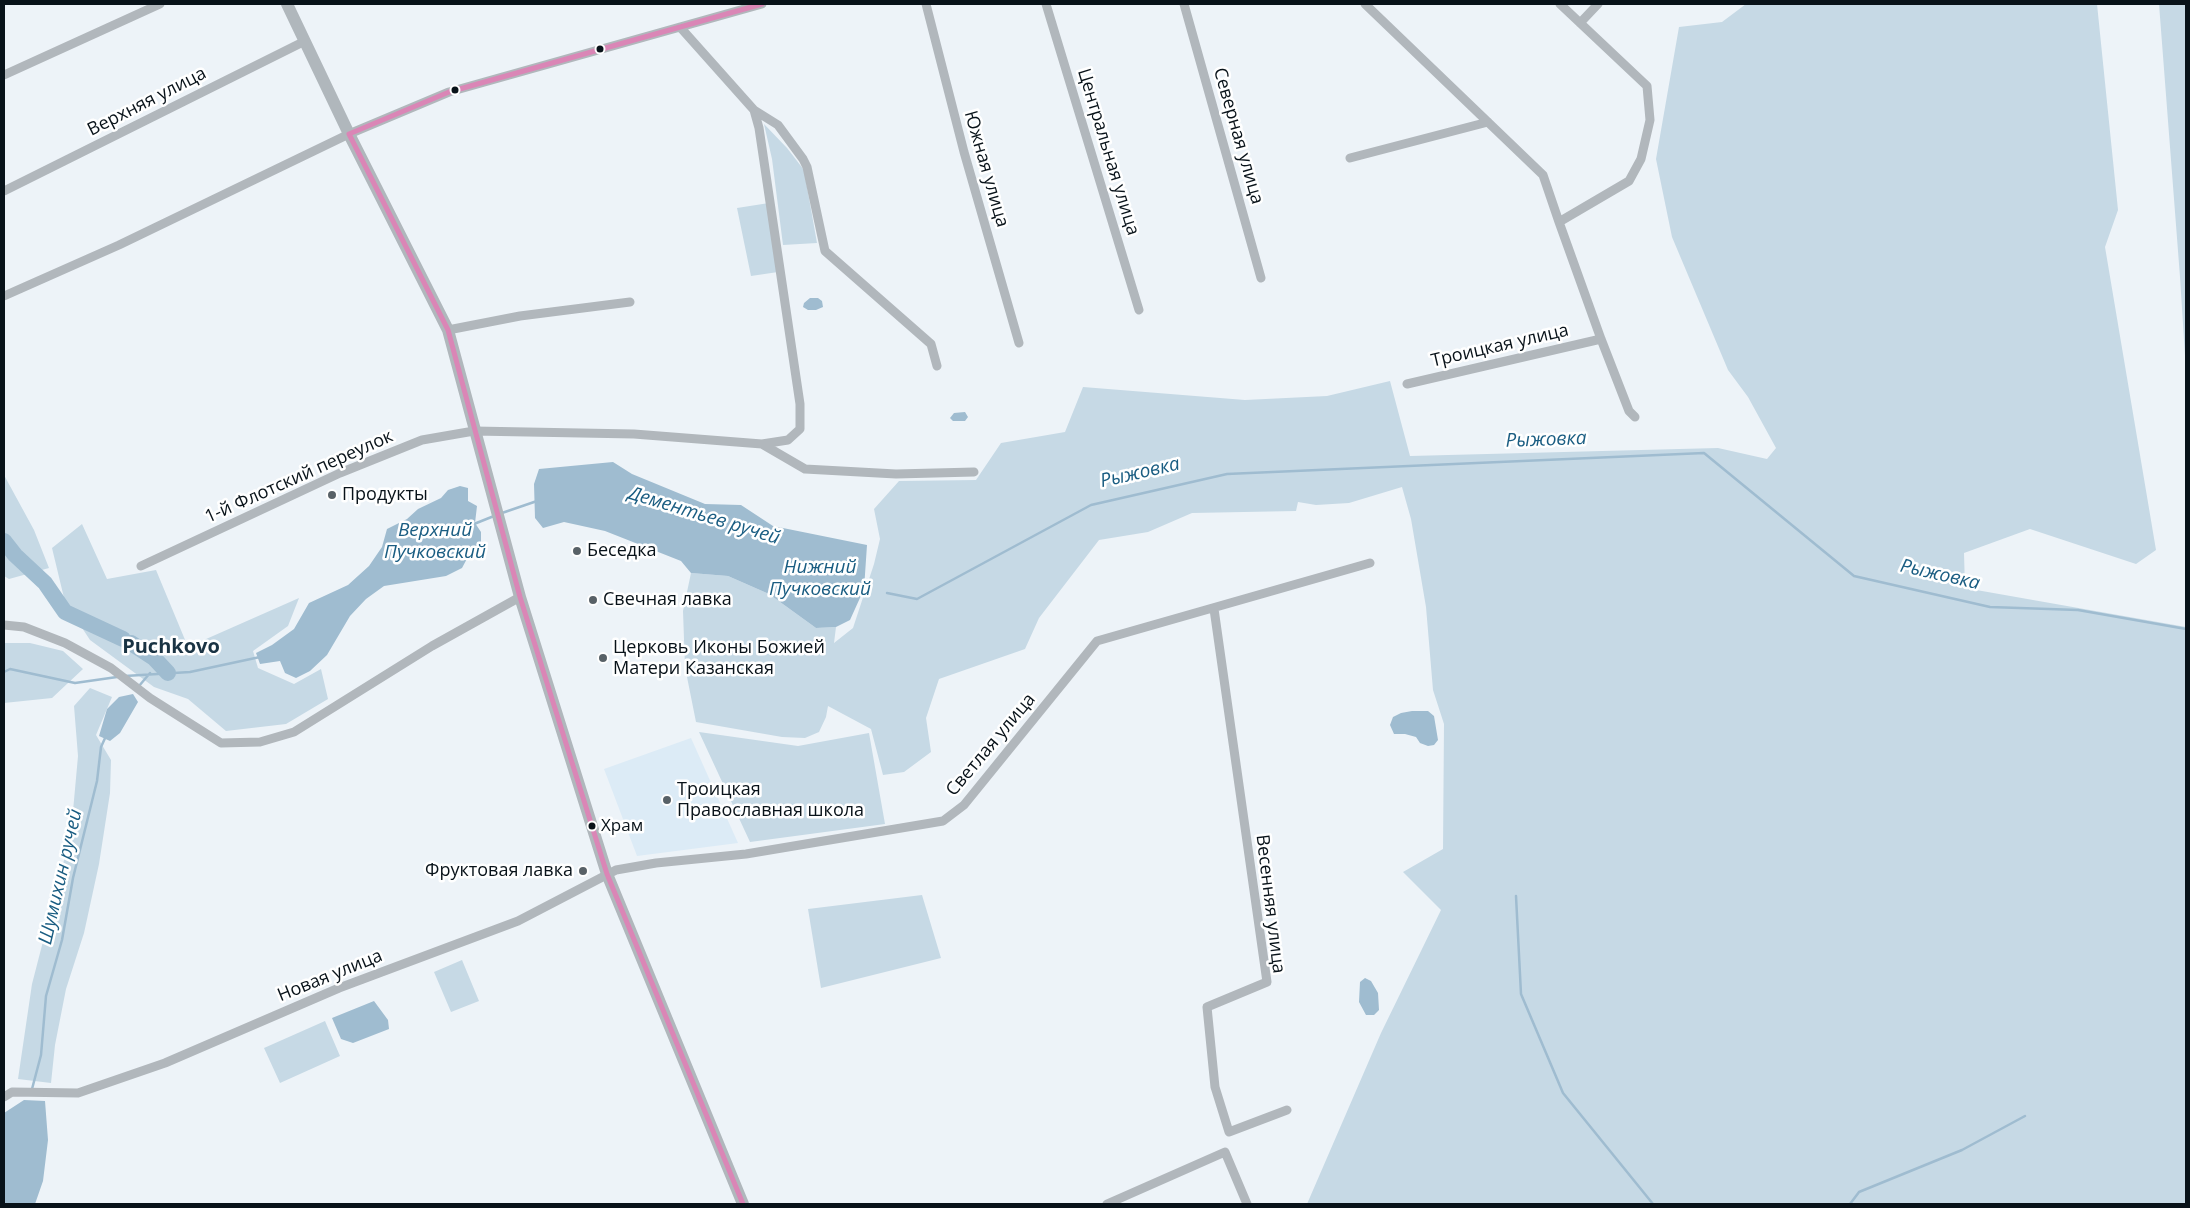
<!DOCTYPE html>
<html>
<head>
<meta charset="utf-8">
<style>
	body { margin:0 }
	#map { position:relative; width:2190px; height:1208px; overflow:hidden; background:#edf3f8; font-family:"Open Sans",sans-serif }
	canvas { display:block }
	.frame { position:absolute; inset:0; border:5px solid #081219; pointer-events:none }
</style>
</head>
<body>
<div id="map">
<canvas width="2190" height="1208"></canvas>
<div class="frame"></div>
</div>
<script>
const ctx = document.querySelector('canvas').getContext('2d');
ctx.lineJoin = 'round';
function fill(path, color) { ctx.fillStyle = color; ctx.fill(path, 'evenodd'); }
const poly = rows => new Path2D(rows.map(r => 'M' + r).join(''));
function trace(path, color, width, dash) { ctx.strokeStyle = color; ctx.lineWidth = width; ctx.lineCap = dash ? 'butt' : 'round'; ctx.setLineDash(dash || []); ctx.stroke(path); }
function drawText(font, color, halo, rows, align = 'center') {
  ctx.font = font + ' "Open Sans",sans-serif'; ctx.lineWidth = 5; ctx.setLineDash([]); ctx.textBaseline = 'middle'; ctx.strokeStyle = halo; ctx.fillStyle = color; for (const [text, x, y, turn = 0] of rows) {
    ctx.save(); ctx.translate(x, y); ctx.rotate((+turn || 0) * Math.PI / 180); ctx.textAlign = isNaN(turn) ? turn : align; if (halo) ctx.strokeText(text, 0, 0); ctx.fillText(text, 0, 0); ctx.restore();
  }
}
fill(poly([
	[691,738,738,843,637,856,604,769]
]), '#dcebf6');
fill(poly([
	[1746,4,2097,4,2118,210,2105,247,2156,550,2136,564,2030,529,1964,553,1965,588,2186,627,2186,1204,1307,1204,1381,1033,1441,910,1403,872,1443,849,1444,724,1433,690,1426,607,1411,519,1402,487,1349,503,1316,505,1298,502,1296,511,1192,513,1148,532,1099,540,1039,618,1025,649,939,679,926,718,931,752,904,772,883,775,871,729,828,706,826,717,819,732,805,738,782,737,696,722,685,667,683,611,691,573,728,576,769,594,816,628,836,627,834,643,853,628,874,564,880,539,874,509,899,481,976,480,1001,443,1065,432,1083,387,1245,400,1327,396,1390,381,1410,456,1718,448,1767,459,1776,448,1748,397,1728,370,1672,237,1656,159,1679,27,1722,22],
	[2159,4,2186,4,2186,371,2180,277],
	[764,124,787,148,804,170,817,243,783,245,772,159],
	[769,203,778,272,751,276,737,208],
	[4,475,34,530,49,568,9,579,4,576],
	[82,524,107,579,156,570,188,647,299,598,288,626,253,651,258,668,294,684,321,669,328,699,286,724,226,731,188,699,154,687,90,640,65,602,52,548],
	[4,643,30,643,63,651,83,669,52,698,4,703],
	[90,688,112,697,96,735,111,760,110,793,99,864,84,933,66,989,55,1045,51,1083,18,1079,32,984,71,833,78,756,74,706],
	[699,732,798,746,869,733,885,824,750,842],
	[922,895,941,958,821,988,808,909],
	[462,960,479,1001,451,1012,434,972],
	[325,1021,340,1056,280,1083,264,1048]
]), '#c6d9e5');
fill(poly([
	[810,298,818,298,822,301,823,307,816,310,808,310,803,307,804,303],
	[965,412,968,417,965,421,953,421,950,418,954,413],
	[613,462,632,474,705,504,741,505,773,526,867,545,864,589,850,620,836,627,816,628,769,594,728,576,691,573,681,561,605,531,564,522,543,528,535,518,534,484,539,469],
	[460,486,468,488,468,501,477,506,475,523,481,532,481,545,470,553,462,568,446,576,384,586,366,599,350,616,327,655,310,671,296,678,285,673,280,661,260,664,256,653,272,645,294,629,309,603,348,585,369,566,382,547,387,529,407,519,418,509,441,498,448,490],
	[133,694,138,702,120,733,110,741,99,736,107,709,119,697],
	[1412,711,1428,711,1434,716,1438,740,1434,745,1428,746,1420,743,1416,737,1405,734,1394,734,1390,725,1393,717,1401,713],
	[1365,978,1371,981,1378,993,1379,1010,1374,1015,1366,1015,1359,1002,1360,982],
	[374,1001,388,1020,389,1029,353,1043,341,1039,332,1018],
	[24,1100,45,1101,48,1140,43,1181,35,1204,4,1204,4,1113]
]), '#9fbcd0');
trace(poly([
	[502,513,537,501],
	[474,524,494,516],
	[887,593,917,599,1091,505,1227,474,1704,453,1854,576,1990,607,2078,610,2186,629],
	[4,672,10,669,75,683,117,677],
	[125,676,190,672,260,657],
	[139,686,150,673],
	[1516,896,1521,994,1563,1093,1653,1204],
	[32,1089,41,1055,46,996,62,940,73,878,97,781,101,747,106,736],
	[1850,1204,1859,1192,1962,1150,2025,1116]
]), '#9fbcd0', 2.5);
trace(poly([
	[4,541,15,555,45,583,65,612,123,639],
	[131,643,154,658,168,673]
]), '#9fbcd0', 16);
trace(poly([
	[926,4,964,152,1019,343],
	[1046,4,1139,310],
	[1184,4,1261,278],
	[1365,4,1543,175,1559,222,1629,181,1641,159,1650,120,1647,86,1560,4],
	[1580,23,1598,4],
	[680,27,754,110,759,128,800,404,800,429,788,440,762,444],
	[4,75,160,4],
	[754,110,778,125,803,159,807,167,825,251,931,344,937,366],
	[1350,158,1488,122],
	[4,191,305,41],
	[1559,222,1601,339,1629,411,1635,417],
	[4,296,119,245,349,134,449,92,762,4],
	[448,330,520,316,630,302],
	[1407,384,1601,339],
	[141,566,340,473,422,440,474,431,634,434,762,444,805,469,896,474,974,472],
	[1214,609,1267,982,1207,1007,1215,1087,1229,1132,1287,1110],
	[4,625,24,627,65,643,111,668,150,698,221,743,260,742,294,732,432,646,520,597],
	[4,1097,12,1092,78,1093,165,1063,339,988,518,921,616,870,656,863,746,854,943,821,964,805,1097,641,1370,563],
	[1107,1204,1225,1152,1247,1204]
]), '#b1b7bc', 9);
trace(poly([
	[287,4,349,134,448,330,520,597,607,874,743,1204]
]), '#b0b7bc', 12);
trace(poly([
	[349,134,448,330,520,597,607,874,743,1204],
	[349,134,449,92,762,4]
]), '#da86b6', 5);
for (const [x, y, r, color] of [
	[600,49,4.5,"#081219"],
	[455,90,4.5,"#081219"],
	[332,495,5,"#586167"],
	[577,551,5,"#586167"],
	[593,600,5,"#586167"],
	[603,658,5,"#586167"],
	[667,800,5,"#586167"],
	[592,826,4.5,"#081219"],
	[583,871,5,"#586167"]
]) { const dot = new Path2D(); dot.arc(x, y, r, 0, 2 * Math.PI); ctx.fillStyle = color; ctx.fill(dot); trace(dot, '#fff', 2); }
drawText('17px', '#081219', '#fff', [
	["Храм",601,826]
], 'left');
drawText('18px', '#081219', '#fff', [
	["Верхняя улица",147,102,-27],
	["Северная улица",1238,136,74],
	["Центральная улица",1108,152,73],
	["Южная улица",986,169,74],
	["Троицкая улица",1500,346,-13],
	["1-й Флотский переулок",299,477,-24],
	["Светлая улица",991,745,-50],
	["Весенняя улица",1270,904,83],
	["Новая улица",330,976,-22]
]);
drawText('18px', '#081219', '#fff', [
	["Продукты",342,495],
	["Беседка",587,551],
	["Свечная лавка",603,600],
	["Церковь Иконы Божией",613,648],
	["Матери Казанская",613,669],
	["Троицкая",677,790],
	["Православная школа",677,811],
	["Фруктовая лавка",573,871,"right"]
], 'left');
drawText('italic 19px', '#1a5d82', '#fff', [
	["Рыжовка",1546,440,-2],
	["Рыжовка",1140,473,-13],
	["Дементьев ручей",704,516,17],
	["Верхний",435,531],
	["Пучковский",435,553],
	["Нижний",820,568],
	["Пучковский",820,590],
	["Рыжовка",1940,575,13],
	["Шумихин ручей",61,877,-77]
]);
drawText('bold 20px', '#1a3343', '#fff', [
	["Puchkovo",171,647]
]);
</script>
</body>
</html>
